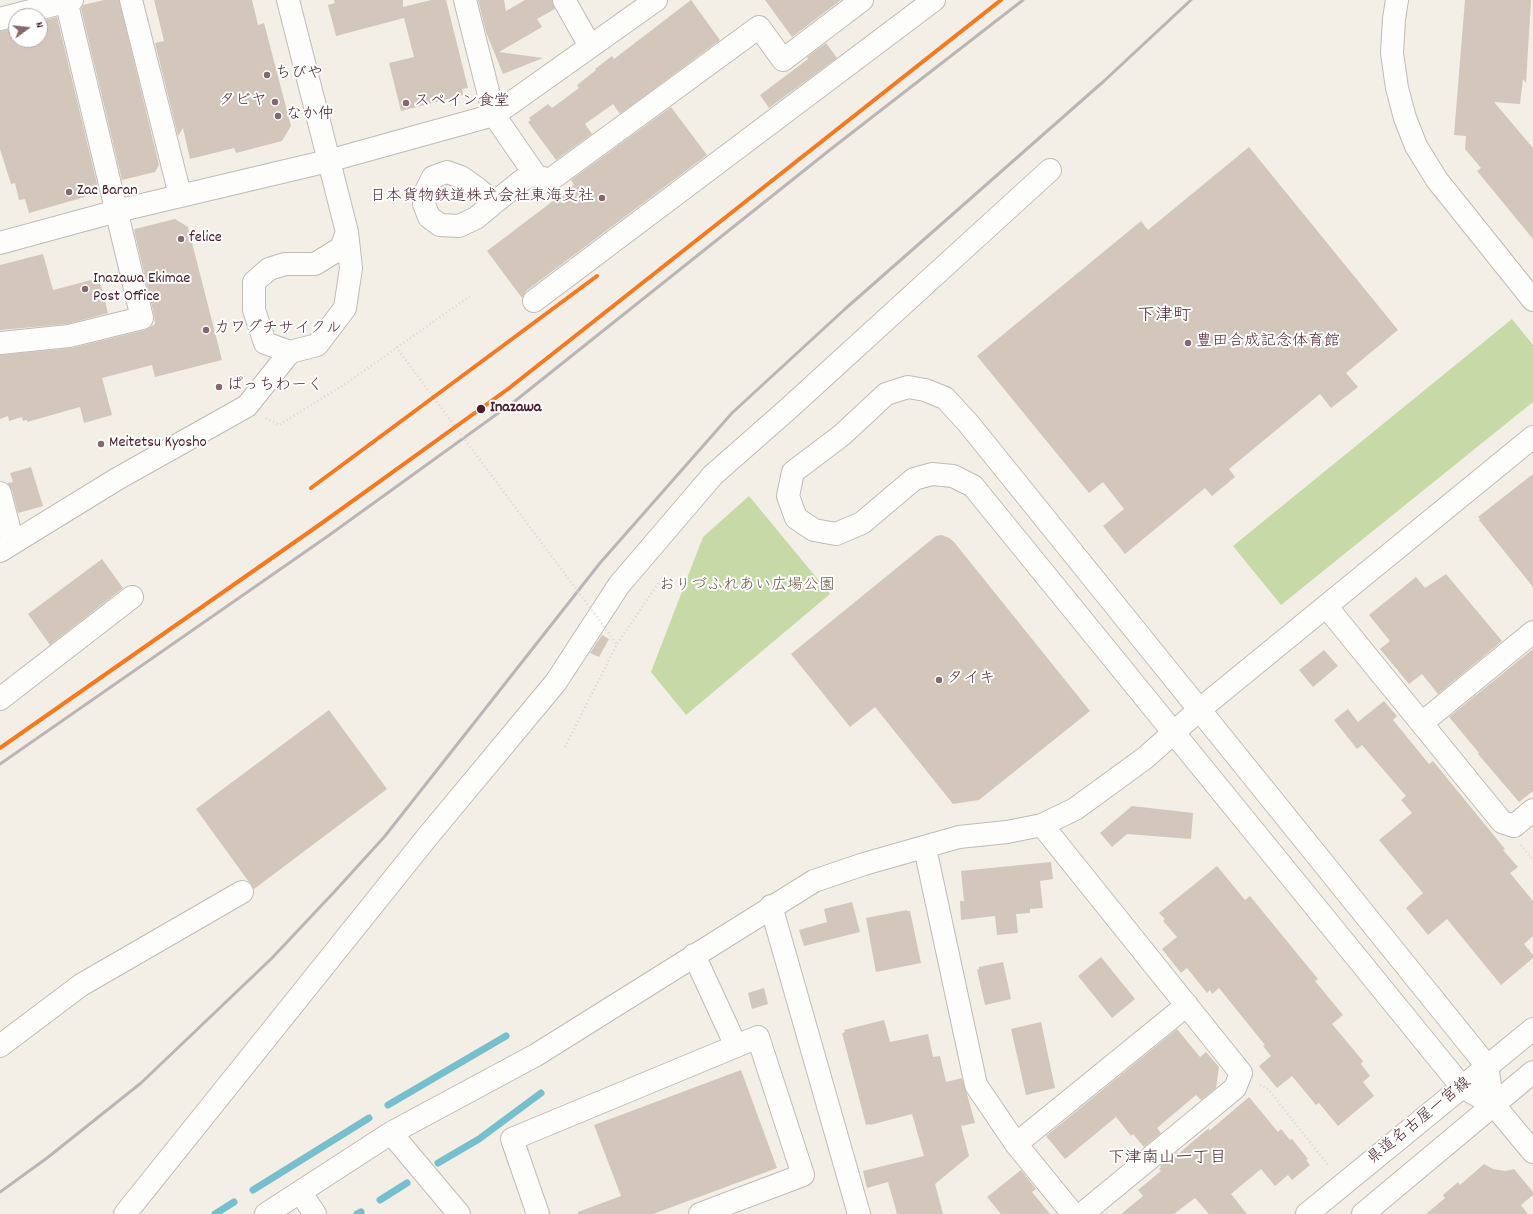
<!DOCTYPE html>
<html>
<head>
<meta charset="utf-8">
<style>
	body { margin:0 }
	#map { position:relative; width:1533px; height:1214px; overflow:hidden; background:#f3efe7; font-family:Dekko,sans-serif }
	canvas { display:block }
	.north { position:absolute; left:8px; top:8px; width:40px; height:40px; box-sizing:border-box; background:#fff; border:1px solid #b7a5aa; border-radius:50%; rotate:75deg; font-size:11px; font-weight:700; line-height:16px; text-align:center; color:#4a1f2b }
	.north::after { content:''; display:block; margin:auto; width:14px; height:18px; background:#85686d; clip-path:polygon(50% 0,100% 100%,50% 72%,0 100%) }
</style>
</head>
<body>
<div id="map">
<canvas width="1533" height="1214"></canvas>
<div class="north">N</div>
</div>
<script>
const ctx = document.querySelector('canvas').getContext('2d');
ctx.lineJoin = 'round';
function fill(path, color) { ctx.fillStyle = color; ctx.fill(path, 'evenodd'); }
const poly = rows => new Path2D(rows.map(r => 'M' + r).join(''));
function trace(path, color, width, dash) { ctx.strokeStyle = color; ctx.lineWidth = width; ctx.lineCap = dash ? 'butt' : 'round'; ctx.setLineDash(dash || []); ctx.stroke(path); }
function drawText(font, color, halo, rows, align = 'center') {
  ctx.font = font + ' Dekko,"Klee One",sans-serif'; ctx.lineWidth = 4; ctx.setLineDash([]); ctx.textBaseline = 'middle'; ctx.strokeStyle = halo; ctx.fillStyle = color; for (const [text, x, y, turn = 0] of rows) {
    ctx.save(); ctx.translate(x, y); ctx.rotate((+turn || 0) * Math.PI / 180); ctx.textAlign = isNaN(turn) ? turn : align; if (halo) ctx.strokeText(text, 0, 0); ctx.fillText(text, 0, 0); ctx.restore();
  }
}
fill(poly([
	[1512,319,1533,345,1533,402,1281,605,1233,546],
	[749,496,830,594,686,715,651,672,703,537]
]), '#c6d9a6');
trace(poly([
	[388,1105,506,1036],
	[438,1163,479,1139,541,1093],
	[253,1190,369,1118],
	[380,1200,407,1183],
	[215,1214,234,1202],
	[357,1214,361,1212]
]), '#78bfce', 7);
fill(poly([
	[104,0,119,0,159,165,155,172,122,180,81,9,83,5],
	[154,0,252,0,258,25,264,23,291,126,282,141,236,153,234,148,190,159,183,128,178,136,155,43,164,41],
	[334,0,403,0,403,7,431,0,446,0,468,88,462,89,463,95,401,111,389,63,414,57,404,18,336,36,328,5,335,3],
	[478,0,504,0,506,11,525,0,552,0,555,9,537,19,542,27,499,52,543,58,503,74,486,32],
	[691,0,720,40,620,114,613,104,585,124,592,134,556,160,528,122,531,120,529,118,548,104,552,108,579,88,577,85,596,70,595,69,612,56,614,59],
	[765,0,841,0,792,37],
	[1465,0,1531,0,1526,83,1523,79,1520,104,1494,102,1533,148,1533,239,1477,171,1481,168,1465,149,1466,136,1454,135],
	[57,17,99,192,78,199,29,213,25,199,19,200,15,183,11,184,0,149,0,31,16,28,16,40,40,40,40,21],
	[826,43,837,58,769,108,760,95,808,59,807,57],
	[671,107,707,155,526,291,522,298,487,251,574,185,571,180],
	[1249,147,1398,330,1346,373,1358,387,1331,408,1320,394,1229,469,1235,477,1212,496,1205,488,1125,554,1103,526,1124,509,1103,482,1089,493,977,356,1141,221,1148,230],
	[175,219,188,227,222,360,155,377,152,365,102,378,112,415,84,423,80,407,27,422,27,420,23,421,22,417,9,421,8,416,0,419,0,355,72,348,145,330,155,324,154,315,134,230,135,229],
	[43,254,53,290,99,278,108,313,67,324,0,330,0,265],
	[31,467,43,506,18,513,12,490,7,483,13,482,10,473],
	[1533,474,1533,587,1479,520,1480,519,1478,517],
	[942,535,949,538,954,542,1090,711,979,800,953,804,875,707,850,727,791,654,936,536],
	[102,559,123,588,50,645,28,614],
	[1446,574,1502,641,1438,694,1422,674,1409,684,1380,649,1390,641,1369,615,1416,577,1425,588],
	[602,635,609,639,599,657,590,653],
	[1533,649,1533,791,1519,802,1478,754,1479,753,1449,717],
	[1324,650,1338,666,1313,687,1299,670],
	[1384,701,1397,716,1393,720,1429,764,1433,761,1505,849,1503,850,1518,867,1510,873,1533,901,1533,936,1524,944,1533,955,1533,958,1501,985,1447,919,1428,935,1406,908,1423,893,1379,840,1412,813,1401,800,1406,796,1362,745,1357,749,1334,720,1348,709,1358,722],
	[329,710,387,789,254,889,196,809],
	[1132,806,1193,813,1191,839,1127,834,1112,847,1100,833],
	[1051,862,1053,879,1040,881,1043,908,1030,909,1030,913,1016,914,1018,933,997,935,995,916,961,920,960,901,964,901,961,871],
	[1217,866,1245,900,1250,896,1318,979,1315,981,1343,1015,1332,1024,1363,1061,1361,1064,1370,1076,1363,1082,1374,1096,1338,1126,1319,1103,1316,1105,1292,1076,1277,1088,1259,1066,1271,1056,1263,1046,1265,1045,1219,988,1212,994,1210,990,1207,993,1187,968,1181,973,1162,949,1177,937,1163,921,1165,919,1159,913],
	[852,902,860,932,804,946,799,930,827,922,824,909],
	[907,910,907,911,910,911,921,963,876,972,866,918],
	[1101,957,1135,999,1112,1018,1078,976],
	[1003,962,1011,999,985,1005,977,970,979,969,979,967],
	[764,988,768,1004,752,1009,748,993],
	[884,1020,890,1042,928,1034,933,1057,940,1056,946,1082,962,1078,967,1094,975,1123,961,1126,969,1156,935,1184,943,1214,897,1214,888,1182,867,1188,863,1171,924,1156,912,1114,870,1125,869,1124,866,1125,842,1033,845,1032,844,1030],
	[1041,1022,1055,1088,1026,1095,1011,1029],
	[1177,1029,1200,1057,1206,1052,1219,1067,1216,1088,1201,1100,1196,1095,1157,1128,1161,1133,1144,1147,1133,1134,1131,1136,1116,1117,1065,1159,1046,1136],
	[741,1070,777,1168,653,1214,578,1214,578,1212,621,1196,594,1125],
	[1249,1097,1278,1132,1281,1129,1290,1140,1292,1139,1308,1159,1306,1160,1310,1165,1292,1180,1288,1175,1275,1186,1261,1169,1231,1194,1247,1214,1209,1214,1195,1198,1174,1214,1121,1214,1143,1196,1138,1190,1161,1171,1159,1169,1161,1167,1160,1166,1177,1152,1178,1154,1209,1128,1209,1131],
	[1484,1164,1493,1169,1505,1171,1514,1169,1533,1192,1533,1195,1521,1205,1528,1214,1426,1214,1445,1198,1443,1195,1458,1182,1460,1185],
	[1021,1170,1036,1189,1032,1192,1050,1214,1001,1214,987,1197]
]), '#d2c7ba');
const minor = poly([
	[131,0,180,195],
	[288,0,347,232,351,268,345,308,317,345,290,352,265,343,254,310,254,282,269,269,285,264,315,264,341,248,347,232],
	[465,0,494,115,536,176,550,180,759,27,783,60,862,0],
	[564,0,590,46],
	[1397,0,1394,19,1392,53,1397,88,1405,118,1416,146,1437,180,1533,300],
	[0,19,72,0],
	[494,203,478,189,461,177,447,172,433,177,426,191,424,204,429,217,440,225,459,226,476,218,494,203,519,183,533,172],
	[0,243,117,211,328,161,494,115,656,0],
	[534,301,934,0],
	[0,343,69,336,142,318,66,0],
	[0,493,13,543],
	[0,551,117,479,247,406,290,352],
	[1326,606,1502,822,1514,826,1533,810],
	[0,699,132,597],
	[1422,723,1533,632],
	[1042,825,1241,1073,1235,1088,1082,1214],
	[925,848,976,1085,1016,1144,1073,1214],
	[771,906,859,1214],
	[694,955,736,1046],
	[0,1046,81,985,242,892],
	[1493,1104,1487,1066,968,423,945,398,925,390,908,387,886,394,842,435,793,472,788,496,796,518,814,530,836,534,862,523,914,479,932,474,953,476,973,486,1462,1087,1493,1104,1533,1152],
	[391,1133,459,1214],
	[1016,1144,1187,1005],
	[300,1192,315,1214],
	[125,1214,428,836,556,682,619,585,713,475,788,409,1050,170],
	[266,1214,391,1133,536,1055,814,881,864,864,959,837,1007,832,1042,825,1075,809,1145,758,1199,710,1533,437],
	[538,1214,512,1139,758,1037,803,1175,700,1214]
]);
const major = poly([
	[1307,1214,1533,1029],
	[1363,1214,1533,1072]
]);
trace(minor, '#c1bab7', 24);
trace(major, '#c1bab7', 24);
trace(poly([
	[266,418,279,425,348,382,470,296],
	[565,747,617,644,664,575],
	[1521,845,1533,860],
	[1260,1085,1269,1090,1328,1165]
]), '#dad6d5', 2.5, [1, 3]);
trace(minor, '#fdfdfb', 22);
trace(major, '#fdfdfb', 22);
trace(poly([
	[0,764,328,536,515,401,831,149,1023,0],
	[0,1192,47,1158,141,1083,272,958,336,890,385,836,600,563,732,413,845,309,1104,81,1191,0]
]), '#bbb5b6', 3);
trace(poly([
	[396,347,617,644]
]), '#dad6d5', 2.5, [1, 3]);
trace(poly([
	[311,488,597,276],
	[0,748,322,523,508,389,1001,0]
]), '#f47921', 4);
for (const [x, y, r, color] of [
	[267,75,4,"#85686d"],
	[275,102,4,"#85686d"],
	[406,103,4,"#85686d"],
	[278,116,4,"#85686d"],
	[69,192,4,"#85686d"],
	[602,198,4,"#85686d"],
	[181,239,4,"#85686d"],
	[85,289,4,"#85686d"],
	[206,330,4,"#85686d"],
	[1188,343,4,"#85686d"],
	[219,387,4,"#85686d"],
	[481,409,5,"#4a1f2b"],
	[101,444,4,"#85686d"],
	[939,680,4,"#85686d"]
]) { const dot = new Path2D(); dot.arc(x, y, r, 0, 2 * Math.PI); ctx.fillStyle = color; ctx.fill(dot); trace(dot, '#fff', 1.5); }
drawText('16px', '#4a1f2b', '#fff', [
	["ちびや",275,75],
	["タビヤ",267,102,"right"],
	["スペイン食堂",414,103],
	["なか仲",286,116],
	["Zac Baran",77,192],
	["日本貨物鉄道株式会社東海支社",594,198,"right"],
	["felice",189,239],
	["Inazawa Ekimae",93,280],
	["Post Office",93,298],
	["カワグチサイクル",214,330],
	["豊田合成記念体育館",1196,343],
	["ぱっちわーく",227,387],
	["Meitetsu Kyosho",109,444],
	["タイキ",947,680]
], 'left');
drawText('bold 16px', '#4a1f2b', '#fff', [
	["Inazawa",490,409]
], 'left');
drawText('16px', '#695a44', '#fff', [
	["おりづふれあい広場公園",747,587]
]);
drawText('16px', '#4a1f2b', '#fff', [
	["県道名古屋一宮線",1420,1122,-39]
]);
drawText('17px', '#4a1f2b', '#fff', [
	["下津南山一丁目",1167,1160]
]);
drawText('18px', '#4a1f2b', '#fff', [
	["下津町",1164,318]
]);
</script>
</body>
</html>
